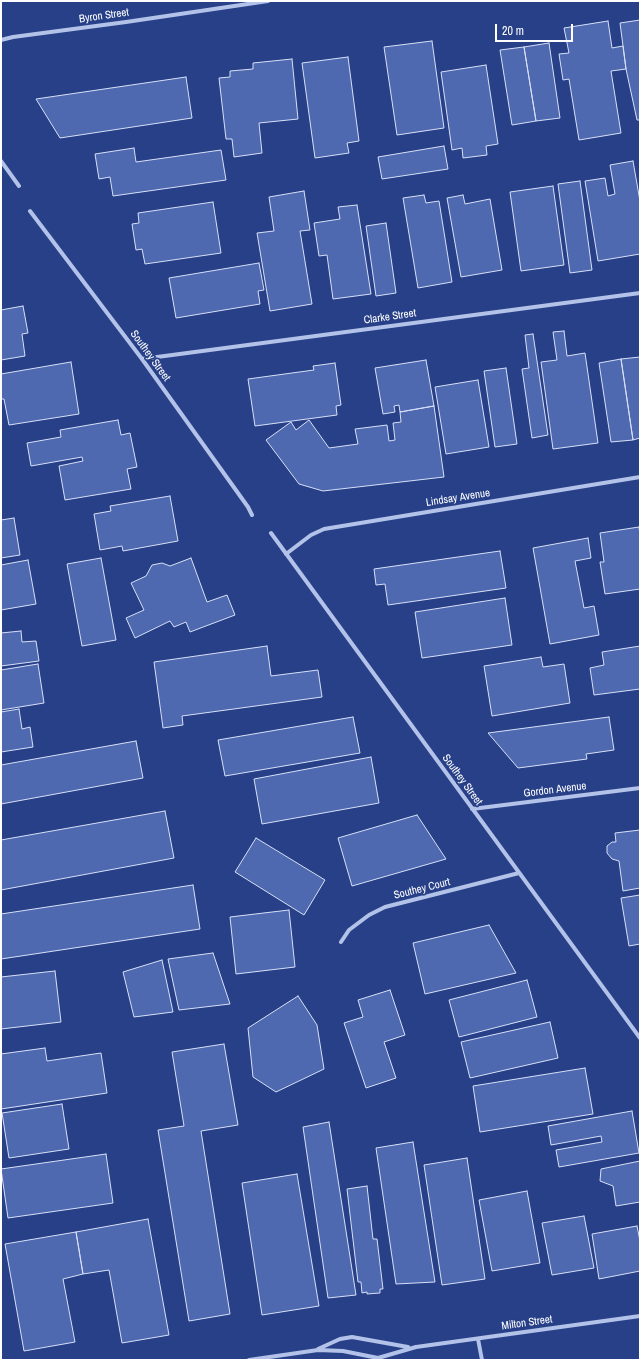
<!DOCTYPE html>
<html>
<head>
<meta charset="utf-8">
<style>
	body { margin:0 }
	#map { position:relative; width:641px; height:1361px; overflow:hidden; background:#274088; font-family:"Archivo Narrow",sans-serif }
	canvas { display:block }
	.frame { position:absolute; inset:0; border:2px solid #fff; pointer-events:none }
	.scale { position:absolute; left:495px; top:24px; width:78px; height:18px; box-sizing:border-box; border:2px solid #fff; border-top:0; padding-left:5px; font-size:12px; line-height:14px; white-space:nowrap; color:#fff; -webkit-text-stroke:3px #274088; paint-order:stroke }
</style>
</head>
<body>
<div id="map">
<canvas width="641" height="1361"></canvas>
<div class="frame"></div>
<div class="scale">20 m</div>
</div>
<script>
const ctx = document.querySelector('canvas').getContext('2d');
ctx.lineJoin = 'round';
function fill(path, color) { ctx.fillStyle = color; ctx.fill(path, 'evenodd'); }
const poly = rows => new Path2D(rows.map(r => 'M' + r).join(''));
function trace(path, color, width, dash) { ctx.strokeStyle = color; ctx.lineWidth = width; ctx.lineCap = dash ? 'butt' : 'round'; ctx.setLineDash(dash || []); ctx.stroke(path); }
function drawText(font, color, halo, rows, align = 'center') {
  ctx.font = font + ' "Archivo Narrow",sans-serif'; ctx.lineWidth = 3.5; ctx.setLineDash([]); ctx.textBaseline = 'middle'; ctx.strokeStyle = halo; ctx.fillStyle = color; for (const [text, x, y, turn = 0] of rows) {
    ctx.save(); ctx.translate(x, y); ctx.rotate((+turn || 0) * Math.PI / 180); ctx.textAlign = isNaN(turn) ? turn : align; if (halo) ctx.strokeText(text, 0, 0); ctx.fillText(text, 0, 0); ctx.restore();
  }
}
const building = poly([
	[640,20,640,120,637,120,626,69,620,23,640,20],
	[608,21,612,48,623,46,626,69,611,71,621,133,579,140,569,79,563,80,559,54,569,53,564,28,608,21],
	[432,41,444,128,397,135,384,47,432,41],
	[549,43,560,118,536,121,524,47,549,43],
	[524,47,536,121,512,125,500,50,524,47],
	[348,57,359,141,347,143,349,153,315,158,302,63,348,57],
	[292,59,298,119,259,123,262,153,234,157,232,139,226,139,219,78,230,77,230,71,253,69,253,63,292,59],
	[486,65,498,144,486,146,487,155,463,158,462,148,452,150,441,72,486,65],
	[186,77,192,118,60,138,36,99,186,77],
	[444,146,448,169,382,179,378,157,444,146],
	[134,148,136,162,221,150,226,180,113,196,110,177,99,179,95,154,134,148],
	[633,161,640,201,640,254,598,261,585,181,605,178,608,196,615,194,610,165,633,161],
	[580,181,592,270,570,273,558,184,580,181],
	[553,186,564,265,521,271,510,192,553,186],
	[304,191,310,230,300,231,312,304,270,311,257,233,274,231,269,197,304,191],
	[424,195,426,203,439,201,452,282,418,288,403,198,424,195],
	[463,195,465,204,490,199,502,270,461,277,447,198,463,195],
	[213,202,221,253,145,264,142,249,136,250,132,224,139,223,138,213,213,202],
	[357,205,371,294,333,299,327,255,319,256,314,223,340,219,338,207,357,205],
	[386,223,396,293,376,296,366,226,386,223],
	[259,263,264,290,258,291,260,304,176,318,169,278,259,263],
	[23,306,28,333,22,334,25,356,1,360,1,310,23,306],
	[564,331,567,356,585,353,598,443,553,449,541,362,557,360,553,332,564,331],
	[533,334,548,435,532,438,522,369,529,368,525,335,533,334],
	[640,357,640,438,633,440,621,359,640,357],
	[621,359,633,440,611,442,599,363,621,359],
	[426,360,434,406,400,412,399,405,394,406,395,412,383,414,375,368,426,360],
	[71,362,79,414,9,425,4,399,1,399,1,374,71,362],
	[335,363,341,405,336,406,337,415,255,426,248,379,314,370,313,366,335,363],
	[506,368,517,444,495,447,484,371,506,368],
	[478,380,489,447,446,454,435,387,478,380],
	[434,406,444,477,323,491,299,484,266,440,291,422,296,430,309,420,329,448,358,444,355,429,387,425,389,441,395,440,393,423,401,422,400,412,434,406],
	[118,420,121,435,130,433,137,467,127,469,131,489,65,500,59,466,83,461,82,457,31,466,27,443,61,437,60,430,118,420],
	[170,496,178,541,123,551,122,546,100,550,94,514,111,511,110,506,170,496],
	[14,518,20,555,1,558,1,520,14,518],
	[639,527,640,535,640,589,605,594,600,562,604,562,600,533,639,527],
	[588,538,591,558,575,561,584,608,594,606,599,635,550,644,533,548,588,538],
	[500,551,506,588,388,605,385,584,376,585,374,569,500,551],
	[101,558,116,640,82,646,67,564,101,558],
	[191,558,207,602,227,595,235,615,190,632,186,622,174,627,170,621,135,638,126,618,144,610,131,583,146,576,152,565,162,563,170,566,191,558],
	[28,560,36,604,1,610,1,565,28,560],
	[505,598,512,645,422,658,415,612,505,598],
	[21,631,22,642,36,641,39,661,1,666,1,633,21,631],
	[267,646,271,676,318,670,322,697,182,716,183,725,163,728,154,662,267,646],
	[640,646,640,689,594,695,590,668,604,665,602,652,640,646],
	[541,657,543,667,564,664,570,703,492,716,484,666,541,657],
	[38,664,44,703,1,710,1,670,38,664],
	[19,709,22,729,30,727,33,747,1,752,1,712,19,709],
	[353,717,360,753,225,776,218,740,353,717],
	[609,717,614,750,586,754,587,759,518,768,488,733,609,717],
	[136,741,143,778,1,804,1,765,136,741],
	[371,757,379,803,262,824,254,779,371,757],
	[165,811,174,858,1,890,1,840,165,811],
	[417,815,446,859,352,886,338,838,417,815],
	[640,830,640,888,623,891,619,861,612,859,607,853,607,846,612,842,616,842,615,833,640,830],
	[256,838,325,880,304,915,235,872,256,838],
	[193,885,200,929,1,959,1,914,193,885],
	[640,895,640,944,629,946,621,898,640,895],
	[289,910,295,967,236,974,230,917,289,910],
	[489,925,516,973,425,994,413,943,489,925],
	[213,953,230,1004,179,1010,168,959,213,953],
	[162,960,173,1012,134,1017,123,972,162,960],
	[55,971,61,1022,1,1029,1,977,55,971],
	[527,980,537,1017,459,1037,449,1000,527,980],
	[390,990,405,1035,384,1042,396,1078,366,1088,344,1023,363,1017,358,1000,390,990],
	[298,996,317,1025,324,1069,276,1092,253,1077,248,1028,298,996],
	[550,1022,558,1058,470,1078,461,1042,550,1022],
	[224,1044,238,1125,201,1131,230,1314,189,1321,158,1130,184,1126,172,1052,224,1044],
	[45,1048,47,1061,101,1053,107,1093,1,1109,1,1054,45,1048],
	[585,1068,593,1114,480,1132,473,1086,585,1068],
	[62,1104,69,1149,9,1158,2,1113,62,1104],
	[632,1111,639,1153,559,1167,556,1150,602,1142,601,1136,551,1145,548,1126,632,1111],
	[329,1122,356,1295,328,1298,303,1127,329,1122],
	[413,1142,435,1282,396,1284,376,1148,413,1142],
	[106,1154,113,1203,8,1218,1,1169,106,1154],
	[467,1158,485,1279,442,1285,424,1165,467,1158],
	[640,1161,640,1202,616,1206,613,1186,600,1181,601,1169,640,1161],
	[297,1174,319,1306,262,1315,242,1183,297,1174],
	[367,1186,373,1239,377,1239,383,1289,380,1289,380,1293,367,1294,367,1292,362,1293,361,1282,358,1282,347,1189,367,1186],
	[527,1191,540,1263,492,1271,479,1200,527,1191],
	[584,1216,594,1268,552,1275,542,1223,584,1216],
	[148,1219,169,1335,122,1343,109,1270,83,1274,76,1232,148,1219],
	[637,1226,640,1241,640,1271,599,1279,592,1234,637,1226],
	[76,1232,83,1274,63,1279,75,1342,24,1351,5,1244,76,1232]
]);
fill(building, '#4f69b0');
trace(building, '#d7e0f7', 1);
trace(poly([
	[1,40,13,37,126,22,268,1],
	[1,161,19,186],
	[30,211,142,359,248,507,252,515],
	[142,359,640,293],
	[271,533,640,1038],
	[286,554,311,535,324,529,640,477],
	[472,809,640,788],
	[341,942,349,930,369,915,385,907,519,873],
	[478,1339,482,1360],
	[318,1349,340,1339,352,1337,408,1347],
	[249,1360,318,1350,343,1351,378,1358,416,1347,640,1316]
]), '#b3c2e9', 4);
drawText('11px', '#fff', '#274088', [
	["Byron Street",104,16,-8],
	["Clarke Street",390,317,-8],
	["Southey Street",150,356,54],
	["Lindsay Avenue",458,498,-9],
	["Southey Street",462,780,54],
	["Gordon Avenue",555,790,-7],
	["Southey Court",422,889,-14],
	["Milton Street",527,1323,-8]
]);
</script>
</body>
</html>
